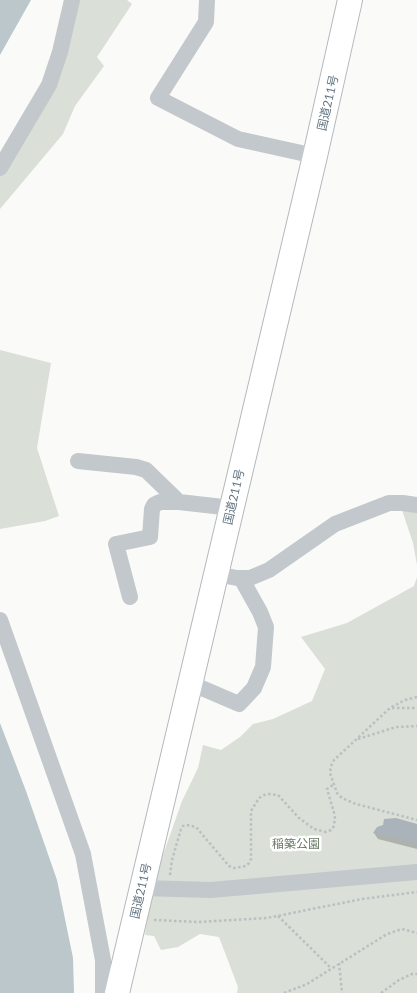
<!DOCTYPE html>
<html>
<head>
<meta charset="utf-8">
<style>
	body { margin:0 }
	canvas { display:block; background:#fafaf8 }
</style>
</head>
<body>
<canvas width="417" height="993"></canvas>
<script>
const ctx = document.querySelector('canvas').getContext('2d');
ctx.lineJoin = 'round';
function fill(path, color) { ctx.fillStyle = color; ctx.fill(path, 'evenodd'); }
const poly = rows => new Path2D(rows.map(r => 'M' + r).join(''));
function trace(path, color, width, dash) { ctx.strokeStyle = color; ctx.lineWidth = width; ctx.lineCap = dash ? 'butt' : 'round'; ctx.setLineDash(dash || []); ctx.stroke(path); }
function drawText(font, color, halo, rows, align = 'center') {
  ctx.font = font + ' Lato,"Noto Sans JP",sans-serif'; ctx.lineWidth = 5; ctx.setLineDash([]); ctx.textBaseline = 'middle'; ctx.strokeStyle = halo; ctx.fillStyle = color; for (const [text, x, y, turn = 0] of rows) {
    ctx.save(); ctx.translate(x, y); ctx.rotate((+turn || 0) * Math.PI / 180); ctx.textAlign = isNaN(turn) ? turn : align; if (halo) ctx.strokeText(text, 0, 0); ctx.fillText(text, 0, 0); ctx.restore();
  }
}
fill(poly([
	[74,0,127,0,132,4,97,57,104,66,75,106,63,134,0,209,0,168,49,85],
	[0,350,51,363,37,448,59,516,45,521,0,529],
	[402,510,417,512,417,565,413,543],
	[417,577,417,993,237,993,238,987,219,937,200,934,178,947,161,950,154,936,145,935,151,889,182,801,198,768,203,745,221,750,240,737,253,724,273,719,312,701,325,669,301,637,347,623,414,586]
]), '#dadfd7');
fill(poly([
	[0,0,31,0,0,55],
	[0,723,26,791,57,880,73,958,74,993,0,993]
]), '#bbc7cb');
fill(poly([
	[417,825,417,849,378,839,374,833]
]), '#0003');
fill(poly([
	[396,818,417,824,417,843,373,833,377,827,383,825,384,819]
]), '#aab3b9');
const highway = poly([
	[117,993,315,156,350,0]
]);
trace(highway, '#b4b9bd', 26);
trace(poly([
	[417,697,405,700,390,708,334,760,331,766,330,773,337,793,342,798,356,804,417,820],
	[392,708,417,708],
	[358,739,396,727,417,726],
	[170,875,172,860,181,829,183,826,187,825,196,827,229,866,234,868,246,866,249,863,251,859,251,811,259,798,264,795,269,794,278,795,299,818,314,829,326,832,331,830,334,826,335,816,327,789,333,785],
	[278,916,331,968],
	[154,920,198,922,267,918,362,899,417,892],
	[339,963,342,993],
	[284,993,307,984,387,934,402,929,417,933],
	[381,993,399,980,412,974,417,974]
]), '#bbbfc2', 2.5, [2.5, 2.5]);
trace(poly([
	[207,0,206,22,158,98,238,139,315,156],
	[0,168,49,85,60,52,72,0],
	[78,461,136,467,146,470,179,502,232,508],
	[216,574,237,578,250,578,269,570,335,524,389,503,403,503,417,505],
	[130,597,116,544,150,537,152,509,154,505,160,502,179,502],
	[0,620,83,854,103,960,103,993],
	[190,683,239,704,254,688,263,667,266,627,260,612,241,578],
	[141,888,211,890,417,872]
]), '#c3c8cc', 16);
trace(highway, '#fff', 24);
drawText('12px', '#657683', '#fff', [
	["国道211号",328,103,-77],
	["国道211号",234,497,-77],
	["国道211号",141,891,-77]
]);
drawText('12px', '#687a64', '#fff', [
	["稲築公園",296,844]
]);
</script>
</body>
</html>
